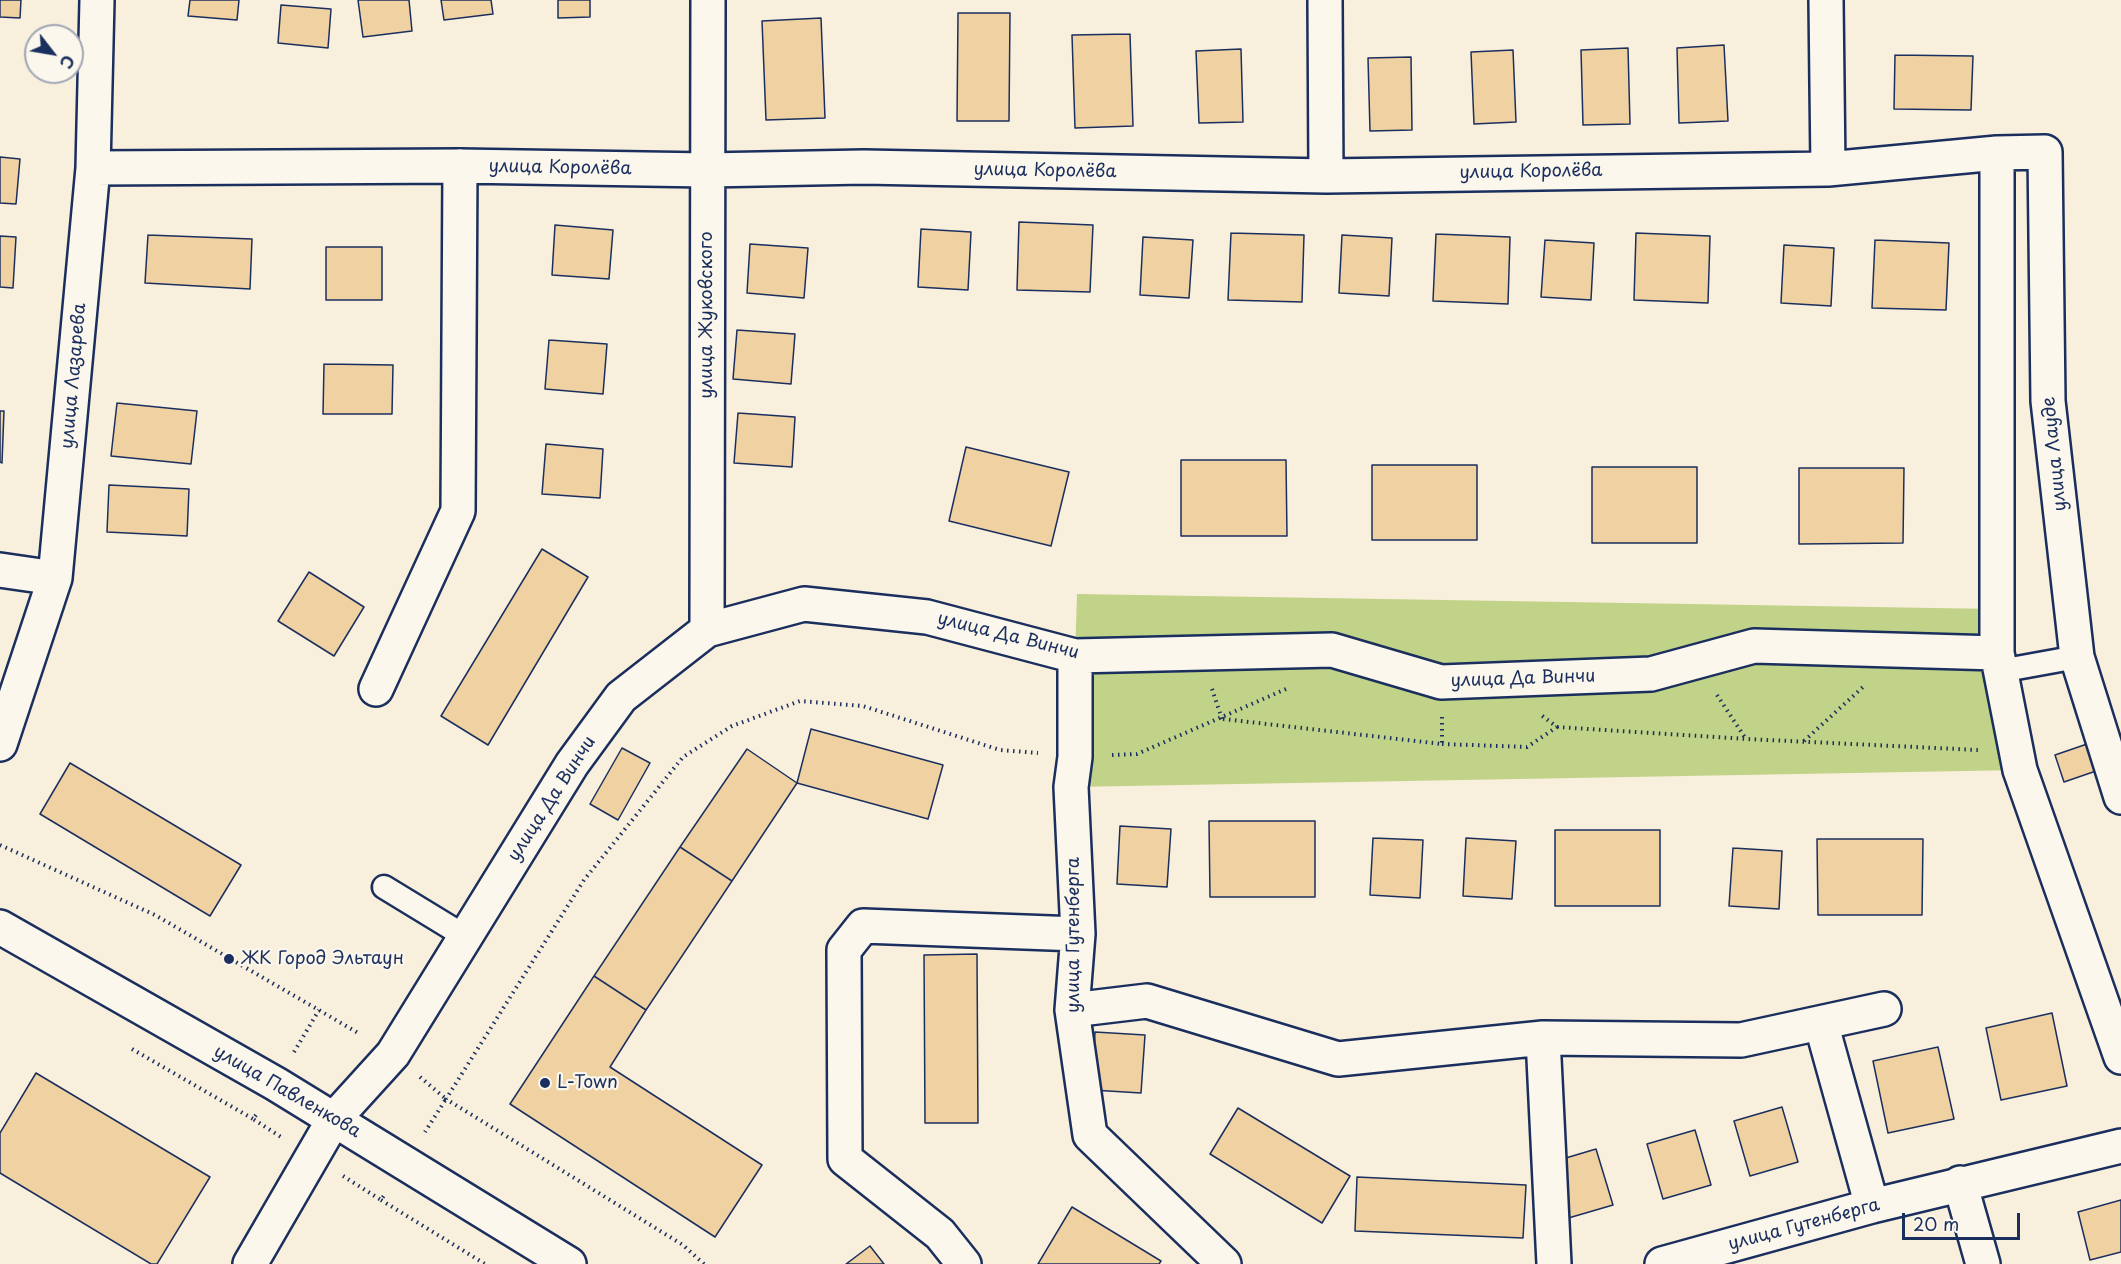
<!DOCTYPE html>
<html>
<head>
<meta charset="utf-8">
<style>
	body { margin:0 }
	#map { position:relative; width:2121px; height:1264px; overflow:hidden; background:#f9efdd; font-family:"Playpen Sans",sans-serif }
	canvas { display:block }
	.north { position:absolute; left:24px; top:24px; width:60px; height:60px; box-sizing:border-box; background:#fbf7ec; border:2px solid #a1a7b3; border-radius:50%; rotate:121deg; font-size:16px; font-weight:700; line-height:24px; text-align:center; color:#1b2f5e }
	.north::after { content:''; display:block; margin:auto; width:21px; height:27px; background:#1b2f5e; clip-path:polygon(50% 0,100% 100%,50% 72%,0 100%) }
	.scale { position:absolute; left:1902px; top:1213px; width:118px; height:27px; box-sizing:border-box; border:3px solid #1b2f5e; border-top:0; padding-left:8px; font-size:18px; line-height:21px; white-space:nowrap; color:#1b2f5e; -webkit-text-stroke:4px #fbf7ec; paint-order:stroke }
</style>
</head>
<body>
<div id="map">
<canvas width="2121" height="1264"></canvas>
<div class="north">С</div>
<div class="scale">20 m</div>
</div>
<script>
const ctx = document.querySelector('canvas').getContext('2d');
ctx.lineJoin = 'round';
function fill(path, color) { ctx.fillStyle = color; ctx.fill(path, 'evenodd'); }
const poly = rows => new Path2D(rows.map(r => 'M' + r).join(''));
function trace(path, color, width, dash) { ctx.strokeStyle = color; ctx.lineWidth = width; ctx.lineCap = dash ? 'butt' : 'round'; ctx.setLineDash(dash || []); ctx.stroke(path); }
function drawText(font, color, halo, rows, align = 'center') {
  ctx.font = font + ' "Playpen Sans",sans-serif'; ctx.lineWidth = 4.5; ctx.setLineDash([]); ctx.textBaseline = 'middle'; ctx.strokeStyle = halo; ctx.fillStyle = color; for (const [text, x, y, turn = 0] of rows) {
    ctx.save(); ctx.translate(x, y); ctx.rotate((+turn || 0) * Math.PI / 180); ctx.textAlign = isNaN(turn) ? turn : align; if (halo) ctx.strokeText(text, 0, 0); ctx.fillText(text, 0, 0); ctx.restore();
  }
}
fill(poly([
	[1077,594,1995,609,2020,770,1071,787]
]), '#c1d388');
const building = poly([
	[0,0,21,0,20,18,0,17,0,0],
	[190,0,239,0,237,20,188,16,190,0],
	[358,0,409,0,412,31,363,37,358,0],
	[441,0,491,0,493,14,444,20,441,0],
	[558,0,590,0,590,17,558,18,558,0],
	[281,5,331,9,328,48,278,43,281,5],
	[958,13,1010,13,1009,121,957,121,958,13],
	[821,18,825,118,766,120,762,21,821,18],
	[1130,34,1133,126,1075,128,1072,35,1130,34],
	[1724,45,1728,121,1679,123,1677,48,1724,45],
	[1628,48,1630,124,1583,125,1581,50,1628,48],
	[1241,49,1243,122,1199,123,1196,51,1241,49],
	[1513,50,1516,122,1474,124,1471,52,1513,50],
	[1895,55,1973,56,1971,110,1894,109,1895,55],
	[1411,57,1412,130,1370,131,1368,58,1411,57],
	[0,157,20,159,16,204,0,203,0,157],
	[1019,222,1093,225,1090,292,1017,290,1019,222],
	[555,225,613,230,609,279,552,275,555,225],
	[921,229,971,232,968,290,918,287,921,229],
	[1231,233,1304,235,1302,302,1228,300,1231,233],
	[1636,233,1710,236,1708,303,1634,300,1636,233],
	[1436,234,1510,237,1508,304,1433,301,1436,234],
	[148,235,252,239,250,289,145,283,148,235],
	[1342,235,1392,238,1389,296,1339,293,1342,235],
	[0,236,16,237,13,288,0,287,0,236],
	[1143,237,1193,240,1189,298,1140,295,1143,237],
	[1545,240,1594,243,1591,300,1541,297,1545,240],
	[1875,240,1949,243,1946,310,1872,308,1875,240],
	[750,244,808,248,804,298,747,293,750,244],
	[1784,245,1834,248,1831,306,1781,303,1784,245],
	[326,247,382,247,382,300,326,300,326,247],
	[737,330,795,334,791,384,733,379,737,330],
	[549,340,607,344,603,394,545,389,549,340],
	[324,364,393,365,392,414,323,414,324,364],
	[117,403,197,411,191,464,111,456,117,403],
	[0,411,4,411,2,463,0,462,0,411],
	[738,413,795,417,792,467,734,463,738,413],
	[546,444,603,449,600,498,542,494,546,444],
	[966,447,1069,472,1051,546,949,521,966,447],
	[1181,460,1286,460,1287,536,1181,536,1181,460],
	[1372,465,1477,465,1477,540,1372,540,1372,465],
	[1592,467,1697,467,1697,543,1592,543,1592,467],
	[1799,468,1904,468,1903,543,1799,544,1799,468],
	[109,485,189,489,187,536,107,532,109,485],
	[542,549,588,577,488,745,441,716,542,549],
	[309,572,364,607,334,656,278,621,309,572],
	[811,729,943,765,928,819,797,783,811,729],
	[2087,744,2096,771,2064,782,2055,755,2087,744],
	[622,748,650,763,618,820,590,804,622,748],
	[747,749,797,783,732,881,680,847,747,749],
	[70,763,241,865,210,916,40,814,70,763],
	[1209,821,1315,821,1315,897,1210,897,1209,821],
	[1120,826,1171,829,1167,887,1117,884,1120,826],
	[1555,830,1660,830,1660,906,1555,906,1555,830],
	[1373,838,1423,840,1420,898,1370,895,1373,838],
	[1466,838,1516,841,1512,899,1463,896,1466,838],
	[1817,839,1923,839,1922,915,1818,915,1817,839],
	[680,847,732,881,646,1010,594,976,680,847],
	[1733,848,1782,851,1779,909,1729,906,1733,848],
	[977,954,978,1123,925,1123,924,955,977,954],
	[594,976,646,1010,610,1067,762,1165,715,1237,510,1104,594,976],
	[2052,1013,2067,1086,2001,1100,1986,1028,2052,1013],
	[1095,1032,1145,1035,1141,1093,1092,1090,1095,1032],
	[1938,1047,1954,1119,1888,1133,1873,1061,1938,1047],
	[36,1073,210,1177,157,1264,151,1264,0,1173,0,1133,36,1073],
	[1782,1107,1798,1162,1750,1176,1734,1121,1782,1107],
	[1238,1108,1350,1176,1322,1223,1210,1154,1238,1108],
	[1695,1130,1711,1185,1663,1199,1647,1144,1695,1130],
	[1596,1149,1613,1205,1565,1219,1549,1163,1596,1149],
	[1357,1177,1526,1185,1523,1238,1355,1231,1357,1177],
	[2121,1200,2121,1252,2090,1260,2078,1212,2121,1200],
	[1072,1207,1161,1261,1159,1264,1038,1264,1072,1207],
	[870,1246,884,1264,846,1264,870,1246]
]);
fill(building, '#efd1a2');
trace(building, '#1b2f5e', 1.5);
const lane = poly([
	[2000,671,2077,657],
	[384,887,466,937]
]);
const street = poly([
	[1325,0,1326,176],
	[1826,0,1828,169],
	[1997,153,1997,653,2020,770,2121,1057],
	[93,168,460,166,707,170,864,167,1326,176,1828,169,1997,153,2045,152,2048,401,2077,657,2121,797],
	[0,570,55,578],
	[707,630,708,0],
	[1075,656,1075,757,1071,787,1078,934,1072,1010,1090,1135,1224,1264],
	[376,689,458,511,460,166],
	[0,744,55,578,93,168,97,0],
	[0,927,276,1084,569,1264],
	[1072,1010,1147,1001,1338,1059,1543,1038,1741,1040,1884,1009],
	[1821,1023,1872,1206],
	[1543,1038,1554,1264],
	[1960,1183,1983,1264],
	[250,1264,334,1119,393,1054,572,764,621,697,707,630,804,604,927,617,1075,656,1332,650,1441,682,1651,674,1754,646,1997,653],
	[964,1264,940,1234,845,1159,844,950,863,926,1078,934],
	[1662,1264,1872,1206,2121,1146]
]);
trace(lane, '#1b2f5e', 27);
trace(street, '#1b2f5e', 38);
trace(poly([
	[1212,689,1222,719],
	[1717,695,1746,739],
	[1223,719,1442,744,1442,717],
	[1557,727,1747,739,1978,750],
	[1804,741,1863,687],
	[1442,744,1527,747,1557,727,1541,715],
	[1112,755,1137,754,1286,689],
	[0,845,155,915,360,1034],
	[132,1049,253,1119],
	[294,1052,319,1010],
	[420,1077,446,1099,425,1132],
	[256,1115,253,1119,281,1137],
	[343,1176,381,1200,385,1194],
	[381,1200,485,1264],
	[704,1264,683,1245,446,1099,584,880,683,757,732,726,800,701,863,706,1000,750,1038,753]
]), '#1b2f5e', 4, [1.5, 4.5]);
trace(lane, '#fbf7ec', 22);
trace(street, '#fbf7ec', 33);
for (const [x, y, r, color] of [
	[229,959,6,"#1b2f5e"],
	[545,1083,6,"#1b2f5e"]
]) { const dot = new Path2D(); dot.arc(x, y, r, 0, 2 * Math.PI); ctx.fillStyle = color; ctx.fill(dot); trace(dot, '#fbf7ec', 2); }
drawText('18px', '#1b2f5e', '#fbf7ec', [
	["улица Королёва",560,168,1],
	["улица Королёва",1045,171,1],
	["улица Королёва",1531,172,-1],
	["улица Жуковского",707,315,-90],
	["улица Лазарева",74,376,-85],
	["улица Лауде",2055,454,-96],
	["улица Да Винчи",1008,636,14],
	["улица Да Винчи",1523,679,-2],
	["улица Да Винчи",552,799,-57],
	["улица Гутенберга",1074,935,-90],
	["улица Павленкова",287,1092,30],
	["улица Гутенберга",1804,1225,-15]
]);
drawText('18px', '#1b2f5e', '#fbf7ec', [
	["ЖК Город Эльтаун",241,959],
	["L-Town",557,1083]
], 'left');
</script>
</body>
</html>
